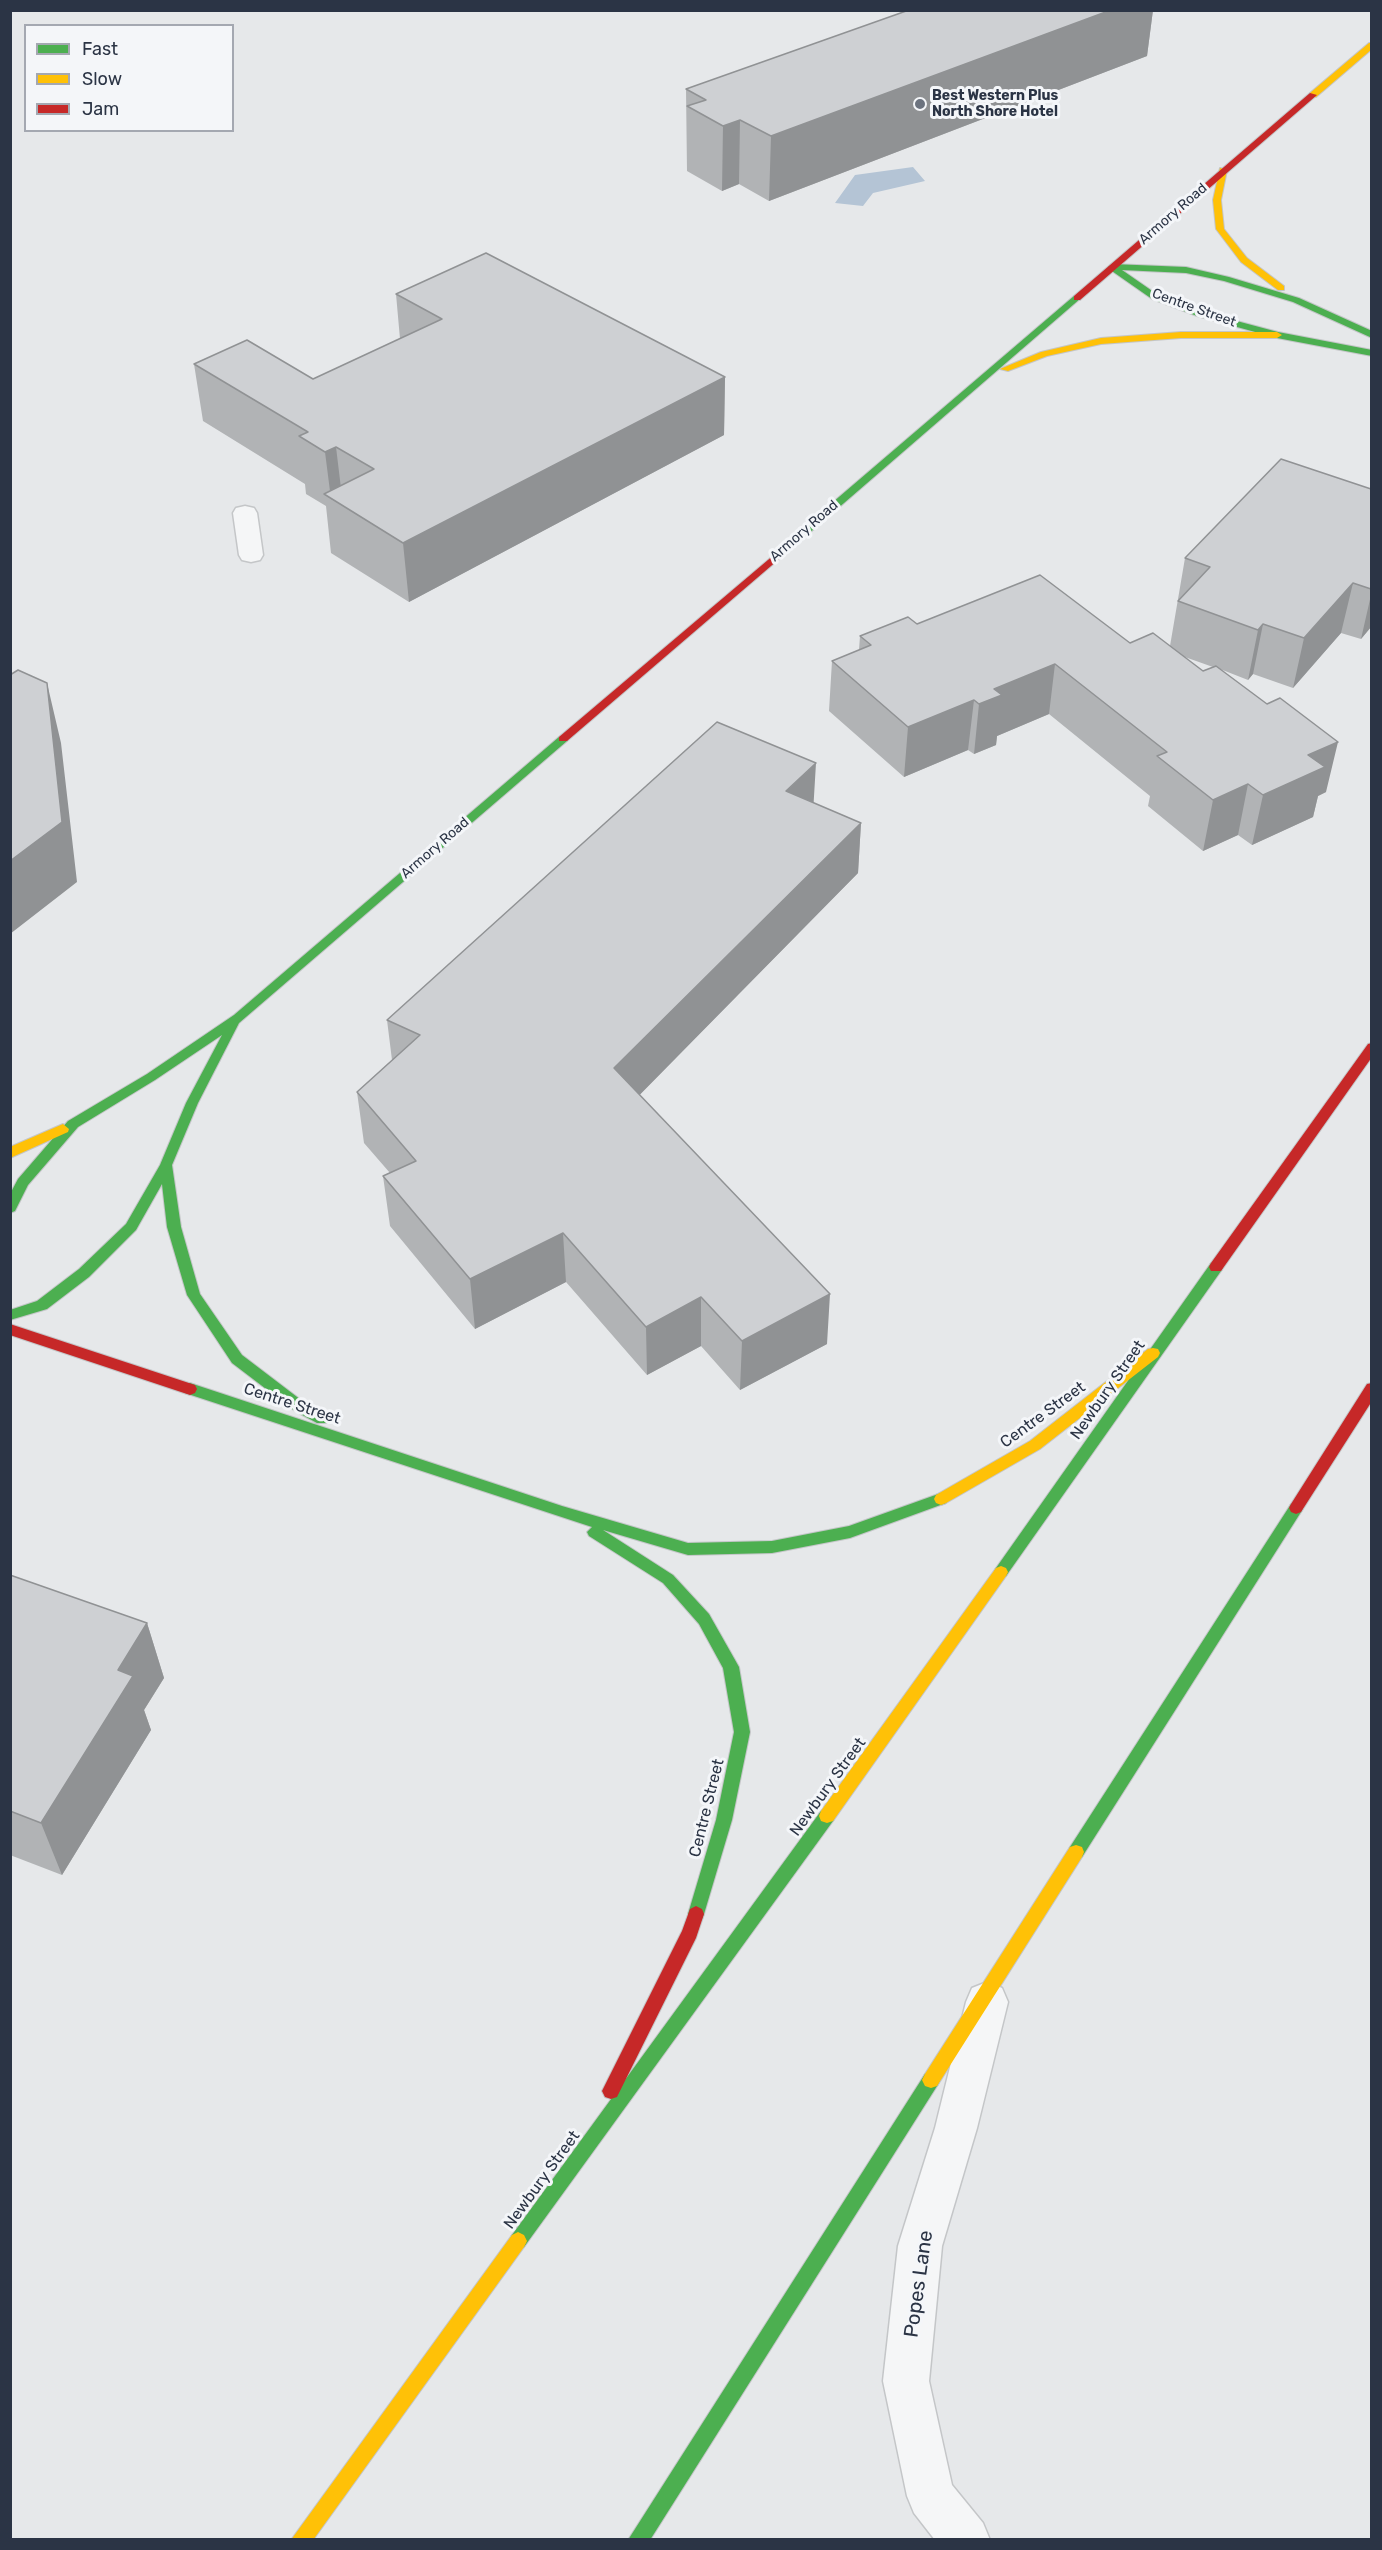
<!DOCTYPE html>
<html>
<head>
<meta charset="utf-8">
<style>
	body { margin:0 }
	#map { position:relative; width:1382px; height:2550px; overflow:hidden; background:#e6e8ea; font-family:Rubik,sans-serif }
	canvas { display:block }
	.frame { position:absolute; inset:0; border:12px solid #2b3445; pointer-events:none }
	.legend { position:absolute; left:24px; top:24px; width:210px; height:108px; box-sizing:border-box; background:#f4f6f9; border:2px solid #a4a8b1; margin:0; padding:8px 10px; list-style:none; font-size:18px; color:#2b3445 }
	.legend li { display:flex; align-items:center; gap:12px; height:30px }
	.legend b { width:30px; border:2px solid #a4a8b1 }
</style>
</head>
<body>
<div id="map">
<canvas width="1382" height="2550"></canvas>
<div class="frame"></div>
<ul class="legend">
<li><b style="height:8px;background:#4caf50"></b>Fast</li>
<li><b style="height:8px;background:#ffc107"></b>Slow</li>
<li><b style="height:8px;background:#c62828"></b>Jam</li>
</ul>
</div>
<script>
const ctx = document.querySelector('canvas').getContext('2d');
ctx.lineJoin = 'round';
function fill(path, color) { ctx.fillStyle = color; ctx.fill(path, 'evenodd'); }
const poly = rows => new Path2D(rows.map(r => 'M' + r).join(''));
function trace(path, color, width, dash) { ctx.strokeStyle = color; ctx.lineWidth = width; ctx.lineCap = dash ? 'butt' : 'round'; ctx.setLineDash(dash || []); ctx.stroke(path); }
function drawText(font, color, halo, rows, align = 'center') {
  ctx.font = font + ' Rubik,sans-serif'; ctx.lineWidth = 6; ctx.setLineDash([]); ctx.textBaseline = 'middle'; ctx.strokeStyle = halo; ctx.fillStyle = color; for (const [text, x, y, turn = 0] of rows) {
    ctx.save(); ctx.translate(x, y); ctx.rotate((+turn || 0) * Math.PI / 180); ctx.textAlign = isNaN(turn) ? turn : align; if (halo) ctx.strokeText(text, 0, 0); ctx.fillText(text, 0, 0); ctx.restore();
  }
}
fill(poly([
	[913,167,925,181,873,193,863,206,835,203,855,175]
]), '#b4c4d5');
const lane = poly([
	[245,506,254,508,257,513,263,555,260,560,251,562,242,560,239,555,233,513,236,508,245,506]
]);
const street = poly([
	[987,1982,1002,1988,1008,2002,977,2128,942,2246,929,2381,952,2485,983,2523,990,2540,935,2540,914,2513,907,2496,883,2381,898,2246,935,2128,966,2002,972,1988,987,1982]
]);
const fast = poly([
	[1112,264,1186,267,1229,277,1299,298,1372,331,1372,338,1293,302,1224,281,1186,273,1122,270,1158,295,1203,312,1278,332,1372,350,1372,356,1277,338,1197,316,1152,299,1109,269,1108,267,1112,264],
	[1074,296,1081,298,792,548,784,548,784,544,1074,296],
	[563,736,568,739,567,741,239,1023,198,1103,172,1165,181,1227,200,1294,242,1355,305,1403,327,1415,329,1419,327,1423,317,1423,295,1411,232,1363,187,1295,167,1227,162,1184,136,1230,89,1277,47,1309,10,1320,10,1310,37,1301,79,1269,126,1224,160,1165,186,1103,222,1035,155,1080,78,1127,28,1185,15,1211,10,1213,10,1194,18,1179,68,1121,147,1074,234,1015,559,737,563,736],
	[1216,1262,1221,1263,1223,1267,1221,1271,1006,1576,1001,1578,996,1576,994,1572,996,1568,1211,1263,1216,1262],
	[190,1383,562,1506,688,1543,772,1541,849,1526,941,1493,946,1495,948,1499,946,1503,850,1538,772,1553,688,1555,603,1530,673,1575,709,1614,739,1667,750,1732,732,1820,704,1914,702,1919,696,1922,690,1919,688,1914,716,1820,734,1732,723,1668,699,1624,663,1583,589,1536,587,1532,592,1527,185,1393,183,1389,185,1385,190,1383],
	[1296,1502,1301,1504,1303,1508,1301,1512,1082,1857,1076,1859,1070,1857,1068,1852,1070,1847,1291,1504,1296,1502],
	[827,1809,833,1811,835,1816,833,1821,524,2247,518,2250,512,2247,509,2241,512,2235,821,1811,827,1809],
	[931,2072,937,2074,940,2080,937,2086,650,2540,628,2540,925,2074,931,2072]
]);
const slow = poly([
	[1369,43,1372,43,1372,49,1316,97,1310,97,1310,93,1369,43],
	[1220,168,1227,170,1221,200,1224,229,1247,258,1284,286,1284,290,1278,290,1241,262,1216,229,1213,200,1220,168],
	[1181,332,1277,332,1282,335,1277,338,1181,338,1101,344,1047,356,1008,371,1000,369,1041,352,1101,338,1181,332],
	[63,1124,69,1129,68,1132,10,1158,10,1147,63,1124],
	[1153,1348,1158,1349,1160,1353,1158,1357,1040,1449,946,1503,941,1505,936,1503,934,1499,936,1495,1030,1441,1148,1349,1153,1348],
	[1001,1566,1006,1568,1008,1572,1006,1576,833,1821,827,1823,821,1821,819,1816,821,1811,996,1568,1001,1566],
	[1076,1845,1082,1847,1084,1852,1082,1857,937,2086,931,2088,925,2086,922,2080,925,2074,1070,1847,1076,1845],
	[518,2232,524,2235,527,2241,524,2247,313,2540,291,2540,512,2235,518,2232]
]);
const jam = poly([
	[1310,93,1317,95,1080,300,1074,300,1074,296,1310,93],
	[788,543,793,546,792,548,567,741,559,741,559,737,788,543],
	[1372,1043,1372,1057,1221,1271,1211,1271,1209,1267,1211,1263,1368,1044,1372,1043],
	[10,1324,195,1385,197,1389,195,1393,190,1395,10,1335,10,1324],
	[1372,1383,1372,1401,1301,1512,1296,1514,1291,1512,1289,1508,1291,1504,1367,1384,1372,1383],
	[696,1906,702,1909,704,1914,696,1938,617,2097,611,2099,605,2097,602,2091,682,1931,690,1909,696,1906]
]);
trace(lane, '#c4c6c8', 3);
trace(street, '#c4c6c8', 3);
trace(fast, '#c4c6c8', 2);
trace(slow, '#c4c6c8', 2);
trace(jam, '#c4c6c8', 2);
fill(lane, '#f5f6f7');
fill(street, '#f5f6f7');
fill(fast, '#4caf50');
fill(slow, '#ffc107');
fill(jam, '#c62828');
fill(poly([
	[909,10,1153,10,1147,56,769,201,739,184,722,191,687,171,686,89],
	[396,294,725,377,724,435,409,602,331,553,326,506,306,494,305,484,203,421,194,364,313,379,400,339],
	[1371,489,1371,627,1361,639,1341,633,1293,688,1253,674,1248,680,1220,669,1326,792,1318,796,1313,817,1252,845,1238,835,1203,851,1148,806,1150,796,1049,714,997,736,996,745,974,754,968,750,904,777,829,711,832,661,859,650,860,636,917,624,1170,646,1185,558],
	[1182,656,1213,667,1203,671],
	[814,803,861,823,858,873,639,1095,827,1344,740,1390,701,1346,647,1375,566,1282,475,1329,390,1226,383,1176,390,1173,364,1143,357,1092,392,1060,387,1020],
	[10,1575,147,1623,164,1678,144,1710,151,1730,62,1875,10,1855]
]), '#b1b3b5');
fill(poly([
	[1111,10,1153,10,1147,56,769,201,771,136],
	[740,120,739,184,722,191,723,126],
	[725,377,724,435,409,602,403,543],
	[336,447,343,505,331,499,325,452],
	[1353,583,1341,633,1293,688,1304,638],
	[1371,595,1371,627,1361,639],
	[1263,624,1253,674,1248,680,1258,630],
	[1055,664,1049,714,997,736,996,745,974,754,979,704,994,689],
	[47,683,61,743,77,882,10,934,10,861],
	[974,700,968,750,904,777,908,727],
	[1338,742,1326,792,1318,796,1313,817,1252,845,1263,795,1308,755],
	[816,763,813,813,786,791],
	[1248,784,1238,835,1203,851,1213,800],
	[861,823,858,873,616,1119,614,1068],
	[563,1233,566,1282,475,1329,470,1279],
	[830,1294,827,1344,740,1390,742,1341],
	[701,1297,701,1346,647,1375,646,1327],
	[147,1623,164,1678,144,1710,151,1730,62,1875,41,1823,118,1670]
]), '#909294');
const building = poly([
	[909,10,1111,10,771,136,740,120,723,126,687,106,706,100,686,89,909,10],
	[486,253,725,377,403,543,324,494,374,469,336,447,325,452,299,436,308,432,194,364,247,340,313,379,442,319,396,294,486,253],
	[1281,459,1371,489,1371,589,1353,583,1304,638,1263,624,1258,630,1178,601,1210,567,1185,558,1281,459],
	[1040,575,1130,643,1153,633,1203,671,1216,666,1267,704,1280,698,1338,742,1308,755,1325,767,1263,795,1248,784,1213,800,1157,756,1167,752,1055,664,994,689,1002,695,979,704,974,700,908,727,832,661,871,645,860,636,908,617,917,624,1040,575],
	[18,670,47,683,62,822,10,861,10,675,18,670],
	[717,722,816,763,786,791,861,823,614,1068,830,1294,742,1341,701,1297,646,1327,563,1233,470,1279,383,1176,416,1161,357,1092,420,1035,387,1020,717,722],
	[10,1575,147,1623,118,1670,133,1676,41,1823,10,1811,10,1575]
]);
fill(building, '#ced0d3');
trace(building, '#909294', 1.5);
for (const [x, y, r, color] of [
	[920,104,6,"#6c737f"]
]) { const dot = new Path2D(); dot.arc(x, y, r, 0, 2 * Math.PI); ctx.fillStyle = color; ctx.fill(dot); trace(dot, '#f4f6f9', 2); }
drawText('bold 14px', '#2b3445', '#f4f6f9', [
	["Best Western Plus",932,96],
	["North Shore Hotel",932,112]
], 'left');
drawText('14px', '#2b3445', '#f4f6f9', [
	["Armory Road",1173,214,-41],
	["Centre Street",1194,308,20],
	["Armory Road",804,531,-41],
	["Armory Road",435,848,-41]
]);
drawText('16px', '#2b3445', '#f4f6f9', [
	["Newbury Street",1108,1390,-55],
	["Centre Street",292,1404,18],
	["Centre Street",1043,1415,-36],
	["Newbury Street",828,1787,-54],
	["Centre Street",707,1808,-76],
	["Newbury Street",542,2180,-54]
]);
drawText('20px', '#2b3445', '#f4f6f9', [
	["Popes Lane",919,2284,-82]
]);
</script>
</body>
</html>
